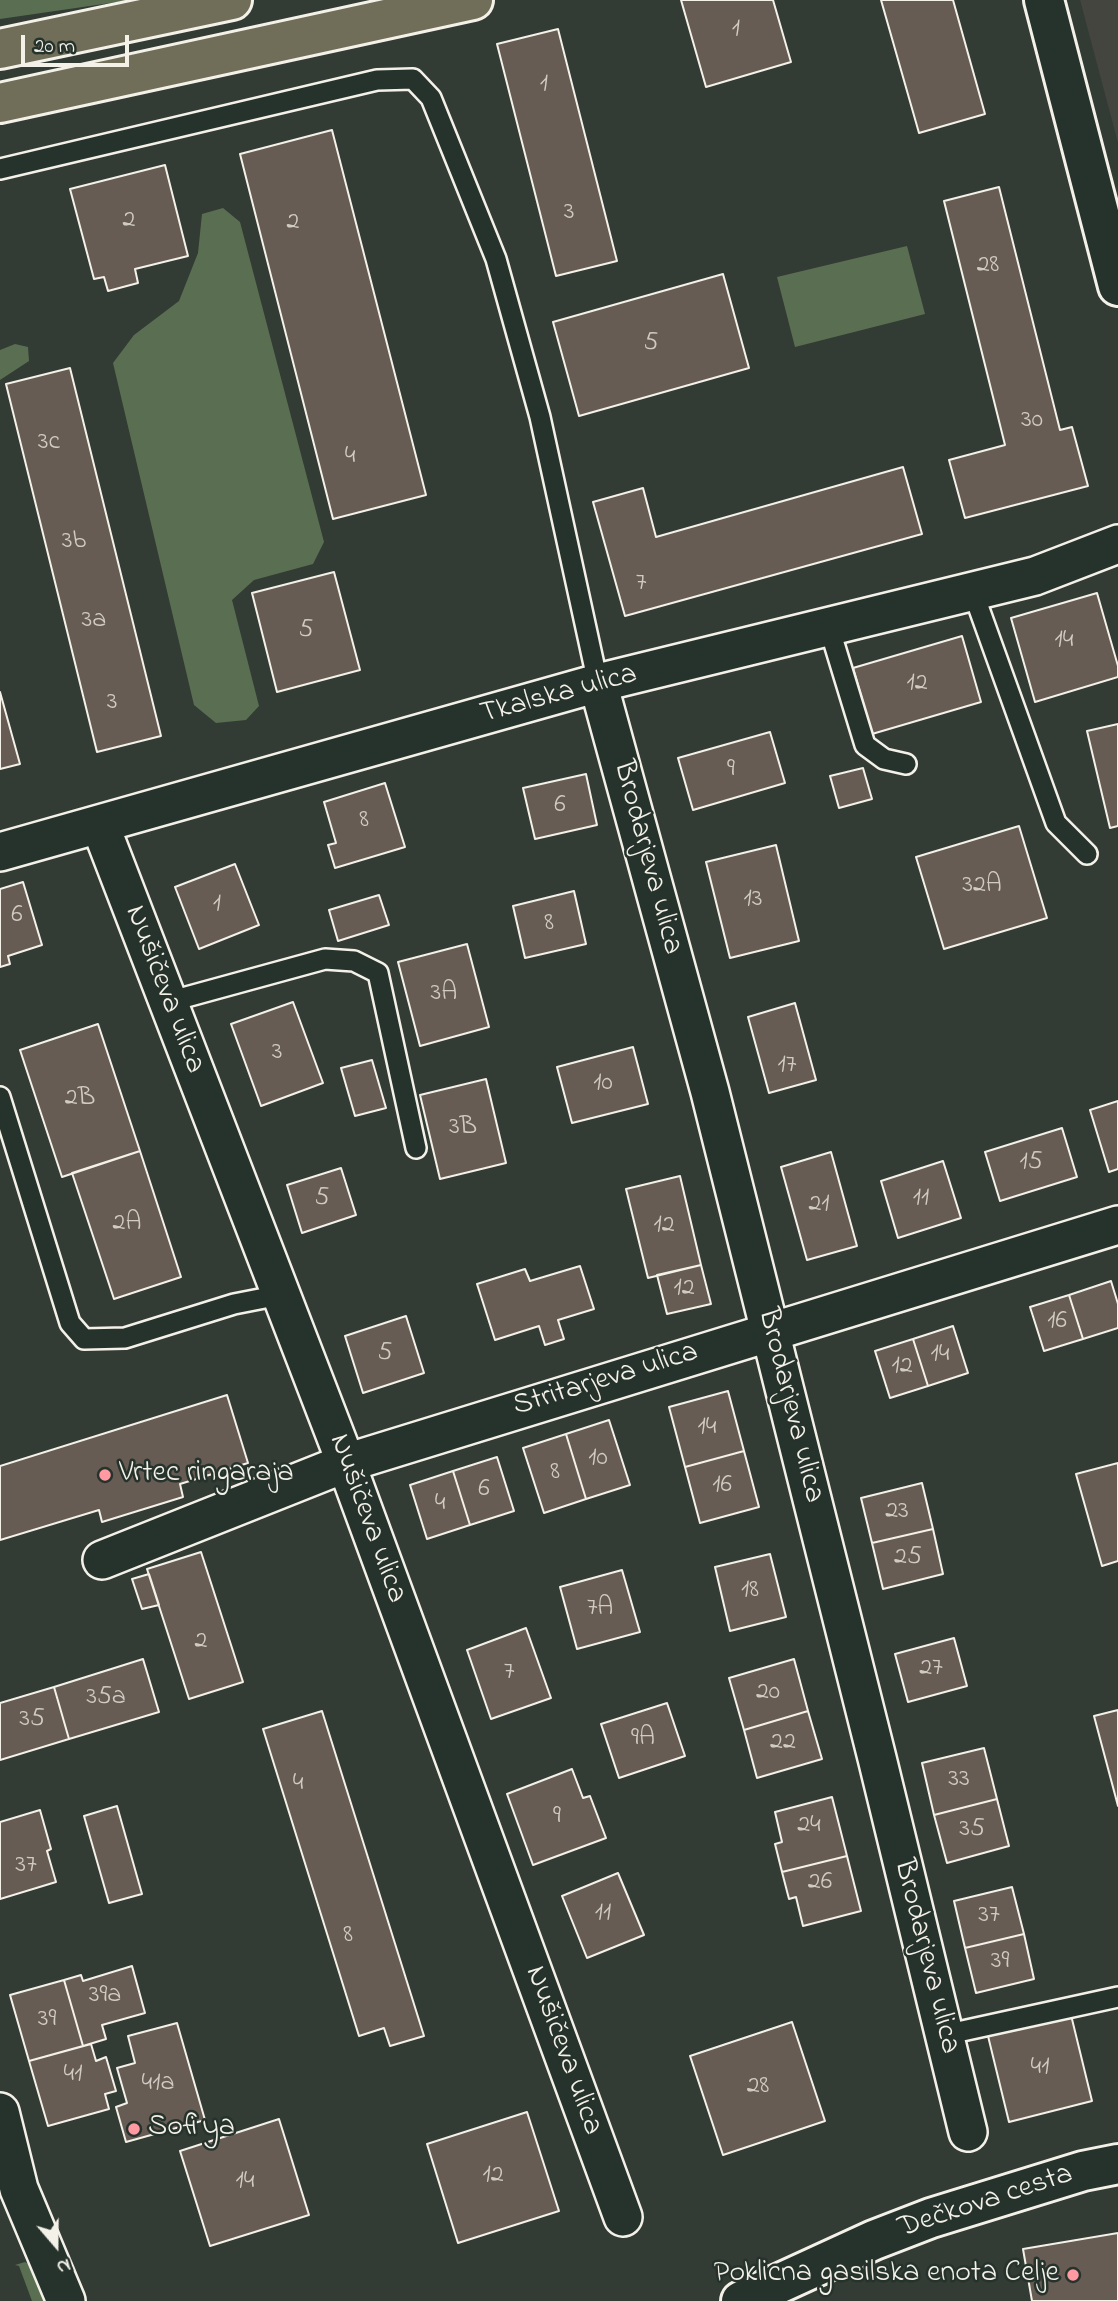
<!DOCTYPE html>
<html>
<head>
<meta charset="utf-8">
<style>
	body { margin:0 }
	#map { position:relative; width:1118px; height:2301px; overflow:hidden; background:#333b35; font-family:"Indie Flower",sans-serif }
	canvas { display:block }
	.north { position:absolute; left:21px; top:2210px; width:70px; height:70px; -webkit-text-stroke:5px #26332d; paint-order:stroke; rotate:160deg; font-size:19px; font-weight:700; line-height:28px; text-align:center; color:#f4f1e8 }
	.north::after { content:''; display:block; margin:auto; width:24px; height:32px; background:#f4f1e8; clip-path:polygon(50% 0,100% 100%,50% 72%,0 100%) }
	.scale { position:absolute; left:21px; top:35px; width:108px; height:32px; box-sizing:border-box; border:4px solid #f4f1e8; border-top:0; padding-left:9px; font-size:21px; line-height:24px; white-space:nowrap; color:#f4f1e8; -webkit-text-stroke:5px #26332d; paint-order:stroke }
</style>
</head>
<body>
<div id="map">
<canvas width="1118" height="2301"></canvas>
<div class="north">N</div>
<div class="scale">20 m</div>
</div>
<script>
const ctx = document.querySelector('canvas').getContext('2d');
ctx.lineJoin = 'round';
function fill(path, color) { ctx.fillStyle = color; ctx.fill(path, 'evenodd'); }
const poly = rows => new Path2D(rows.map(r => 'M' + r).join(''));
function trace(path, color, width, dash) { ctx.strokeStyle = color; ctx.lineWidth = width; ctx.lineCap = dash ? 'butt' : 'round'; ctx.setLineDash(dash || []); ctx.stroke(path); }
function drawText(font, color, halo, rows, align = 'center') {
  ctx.font = font + ' "Indie Flower",sans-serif'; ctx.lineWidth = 5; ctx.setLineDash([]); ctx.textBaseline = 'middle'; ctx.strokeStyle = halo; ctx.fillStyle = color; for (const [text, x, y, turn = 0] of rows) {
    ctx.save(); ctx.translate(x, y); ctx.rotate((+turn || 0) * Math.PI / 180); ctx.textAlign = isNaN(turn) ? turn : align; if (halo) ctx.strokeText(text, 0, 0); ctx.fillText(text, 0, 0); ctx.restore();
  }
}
fill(poly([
	[1080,0,1118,0,1118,143]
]), '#43453e');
fill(poly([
	[0,0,131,0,0,19],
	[223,208,240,222,324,542,313,564,254,580,232,600,259,706,246,720,216,723,194,705,113,363,134,335,179,301,198,253,202,214],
	[907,246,925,314,795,347,777,277],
	[15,344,28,347,29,361,0,380,0,350],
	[25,2262,33,2266,46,2301,32,2301,19,2266,15,2265]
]), '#5a6f52');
const building = poly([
	[681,0,773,0,791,62,706,87,681,0],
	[881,0,953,0,985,114,919,133,881,0],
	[558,29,617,261,556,276,497,44,558,29],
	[332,130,426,495,333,519,240,154,332,130],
	[165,165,188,256,135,269,138,283,108,291,104,277,94,279,70,189,165,165],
	[999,187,1060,430,1072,427,1088,486,965,518,949,460,1005,445,944,201,999,187],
	[723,274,749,368,579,416,553,322,723,274],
	[70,368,161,736,97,752,6,384,70,368],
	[903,467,922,534,625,616,593,502,643,488,656,537,903,467],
	[334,572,360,670,277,692,252,593,334,572],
	[1097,593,1118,666,1118,677,1035,702,1011,618,1097,593],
	[962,636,981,702,872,734,853,668,962,636],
	[0,692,20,764,0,769,0,692],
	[1118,724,1118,826,1110,828,1087,731,1118,724],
	[770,732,785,783,693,810,678,758,770,732],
	[863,768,872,799,839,808,830,776,863,768],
	[586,774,597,825,535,839,523,788,586,774],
	[385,783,405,847,335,868,328,845,336,843,324,802,385,783],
	[1019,826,1047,918,944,949,916,857,1019,826],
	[776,845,799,941,730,958,706,862,776,845],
	[235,864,259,925,199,949,175,887,235,864],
	[23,882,42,945,8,956,10,964,0,967,0,889,23,882],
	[574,891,586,944,525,958,513,906,574,891],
	[379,895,389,925,338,941,329,910,379,895],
	[467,944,489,1027,420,1046,398,962,467,944],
	[293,1002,323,1083,261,1106,231,1024,293,1002],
	[795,1003,816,1080,769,1093,748,1017,795,1003],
	[98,1024,140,1151,62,1177,20,1050,98,1024],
	[633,1047,648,1104,572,1123,557,1067,633,1047],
	[372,1060,386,1108,355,1116,341,1068,372,1060],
	[486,1079,506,1163,440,1179,420,1095,486,1079],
	[1118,1101,1118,1169,1109,1172,1090,1110,1118,1101],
	[1062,1128,1077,1177,1000,1201,985,1152,1062,1128],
	[140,1151,181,1277,114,1299,72,1173,140,1151],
	[831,1152,857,1246,807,1260,781,1167,831,1152],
	[943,1161,961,1218,898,1238,881,1181,943,1161],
	[341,1168,356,1215,302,1233,287,1185,341,1168],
	[680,1176,701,1265,648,1278,626,1189,680,1176],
	[701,1265,711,1304,667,1314,657,1275,701,1265],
	[580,1266,594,1309,558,1320,564,1339,545,1345,539,1326,495,1340,477,1284,525,1269,530,1281,580,1266],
	[1111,1281,1118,1304,1118,1328,1083,1339,1069,1295,1111,1281],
	[1069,1295,1083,1339,1044,1351,1030,1307,1069,1295],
	[406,1316,424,1373,363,1393,345,1336,406,1316],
	[953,1326,968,1373,928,1386,913,1339,953,1326],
	[913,1339,928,1386,890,1398,875,1351,913,1339],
	[728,1391,744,1451,685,1467,669,1407,728,1391],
	[227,1395,248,1463,180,1484,183,1497,102,1522,99,1510,0,1540,0,1466,227,1395],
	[609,1420,630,1485,586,1499,566,1434,609,1420],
	[566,1434,586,1499,544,1513,523,1448,566,1434],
	[744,1451,759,1507,700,1523,685,1467,744,1451],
	[497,1457,514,1511,470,1525,453,1471,497,1457],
	[1118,1463,1118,1561,1102,1566,1076,1474,1118,1463],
	[453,1471,470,1525,427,1539,410,1485,453,1471],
	[922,1483,933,1529,872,1543,861,1498,922,1483],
	[933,1529,943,1574,883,1589,872,1543,933,1529],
	[201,1552,243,1682,189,1699,147,1569,201,1552],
	[770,1554,786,1617,730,1631,715,1567,770,1554],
	[622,1570,640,1632,577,1649,560,1587,622,1570],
	[149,1574,159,1605,142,1609,132,1579,149,1574],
	[526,1628,551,1698,491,1719,467,1650,526,1628],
	[954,1638,967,1686,908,1702,895,1654,954,1638],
	[143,1659,159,1712,69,1739,54,1687,143,1659],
	[794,1659,808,1711,744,1730,729,1678,794,1659],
	[54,1687,69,1739,0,1760,0,1703,54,1687],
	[667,1703,685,1756,619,1778,601,1724,667,1703],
	[1118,1710,1118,1806,1094,1716,1118,1710],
	[322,1711,424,2036,390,2046,384,2028,359,2036,263,1729,322,1711],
	[808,1711,822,1759,757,1778,744,1730,808,1711],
	[984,1748,997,1799,934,1815,922,1763,984,1748],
	[572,1769,583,1798,590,1796,606,1838,533,1865,507,1794,572,1769],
	[832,1797,847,1856,782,1872,775,1844,782,1842,775,1812,832,1797],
	[997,1799,1009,1846,947,1863,934,1815,997,1799],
	[117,1806,142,1894,109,1903,84,1816,117,1806],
	[40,1810,51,1849,47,1851,56,1882,0,1899,0,1822,40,1810],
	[847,1856,861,1911,803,1926,796,1897,789,1899,782,1872,847,1856],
	[618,1873,644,1935,587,1958,562,1896,618,1873],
	[1012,1887,1024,1934,965,1948,954,1901,1012,1887],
	[1024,1934,1034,1979,976,1993,965,1948,1024,1934],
	[132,1966,145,2013,102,2025,106,2039,83,2046,64,1980,81,1975,83,1981,132,1966],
	[64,1980,83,2046,29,2061,10,1995,64,1980],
	[1071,2015,1092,2101,1009,2122,988,2036,1071,2015],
	[792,2022,825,2121,723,2155,690,2056,792,2022],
	[177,2023,205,2120,126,2142,116,2107,127,2103,117,2068,135,2063,128,2036,177,2023],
	[91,2044,96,2061,106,2057,116,2091,105,2094,109,2109,48,2126,29,2061,91,2044],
	[527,2112,559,2211,458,2243,427,2144,527,2112],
	[279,2119,309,2215,210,2246,180,2151,279,2119],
	[1118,2233,1118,2301,1032,2301,1023,2249,1118,2233]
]);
fill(building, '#675c54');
trace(building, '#f4f1e8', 2);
const lane = poly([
	[0,169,377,80,413,79,431,98,496,259,540,417,598,683],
	[973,592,1056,823,1087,854],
	[829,627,865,745,884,759,906,764],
	[168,1002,325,959,354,961,378,973,416,1148],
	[0,1097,70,1323,84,1339,125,1338,234,1304,280,1295],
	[944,2035,1118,1997]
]);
const street = poly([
	[598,683,710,1092,877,1758,968,2132],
	[100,825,346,1463,623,2217],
	[0,852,598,683,1035,576,1118,544],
	[102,1560,346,1463,1118,1225],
	[0,2112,19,2189,66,2301]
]);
const secondary = poly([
	[1044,0,1118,286],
	[741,2301,874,2240,931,2218,1083,2171,1118,2164]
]);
const primary = poly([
	[0,49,232,0],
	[0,103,473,0]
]);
trace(lane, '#f4f1e8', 24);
trace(street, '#f4f1e8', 42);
trace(secondary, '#f4f1e8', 44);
trace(primary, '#f4f1e8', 44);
trace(lane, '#26332d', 19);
trace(street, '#26332d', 37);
trace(secondary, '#26332d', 38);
trace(primary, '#706e59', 38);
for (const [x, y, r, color] of [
	[105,1475,7,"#ff9aa2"],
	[134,2129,7,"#ff9aa2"],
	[1073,2275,7,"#ff9aa2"]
]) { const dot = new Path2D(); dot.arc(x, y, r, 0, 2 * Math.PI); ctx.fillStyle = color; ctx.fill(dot); trace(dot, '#26332d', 2.5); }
drawText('26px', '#d1ccc3', null, [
	["1",736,31],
	["1",544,86],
	["3",569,214],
	["2",129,222],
	["2",293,224],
	["28",988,267],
	["5",651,345],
	["30",1032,422],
	["3c",49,444],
	["4",350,458],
	["3b",74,543],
	["7",641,585],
	["3a",94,622],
	["5",306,632],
	["14",1064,642],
	["12",917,685],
	["3",112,704],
	["9",731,771],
	["6",560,807],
	["8",364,822],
	["32A",982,887],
	["13",753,901],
	["1",217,906],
	["6",17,917],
	["8",549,925],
	["3A",444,995],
	["3",277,1054],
	["17",787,1067],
	["10",603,1085],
	["2B",80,1100],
	["3B",463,1129],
	["15",1031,1164],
	["5",322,1200],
	["11",921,1200],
	["21",819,1206],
	["2A",127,1225],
	["12",664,1227],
	["12",684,1290],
	["16",1057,1323],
	["5",385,1355],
	["14",940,1356],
	["12",902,1368],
	["14",707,1429],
	["10",598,1460],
	["8",555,1474],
	["16",722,1487],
	["6",484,1491],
	["4",440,1505],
	["23",897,1513],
	["25",908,1559],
	["18",750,1592],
	["7A",600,1610],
	["2",201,1643],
	["27",931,1670],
	["7",509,1674],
	["20",768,1694],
	["35a",106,1699],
	["35",32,1721],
	["9A",643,1740],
	["22",783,1744],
	["33",959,1781],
	["4",298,1785],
	["9",557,1818],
	["24",809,1827],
	["35",972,1831],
	["37",26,1867],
	["26",820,1884],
	["11",603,1915],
	["37",989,1917],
	["8",348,1937],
	["39",1000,1963],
	["39a",105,1997],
	["39",47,2021],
	["41",1040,2069],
	["41",73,2076],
	["41a",158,2085],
	["28",758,2088],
	["12",493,2177],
	["14",245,2183]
]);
drawText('30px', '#f4f1e8', '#26332d', [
	["Tkalska ulica",559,696,-15],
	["Brodarjeva ulica",646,858,75],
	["Nušičeva ulica",163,990,69],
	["Stritarjeva ulica",606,1381,-17],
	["Brodarjeva ulica",789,1406,76],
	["Nušičeva ulica",366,1519,70],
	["Brodarjeva ulica",925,1957,76],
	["Nušičeva ulica",562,2051,70],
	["Dečkova cesta",986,2203,-18]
]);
drawText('30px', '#f4f1e8', '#26332d', [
	["Vrtec ringaraja",119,1475],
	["Sofiya",148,2129],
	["Poklicna gasilska enota Celje",1059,2275,"right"]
], 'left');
</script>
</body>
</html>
